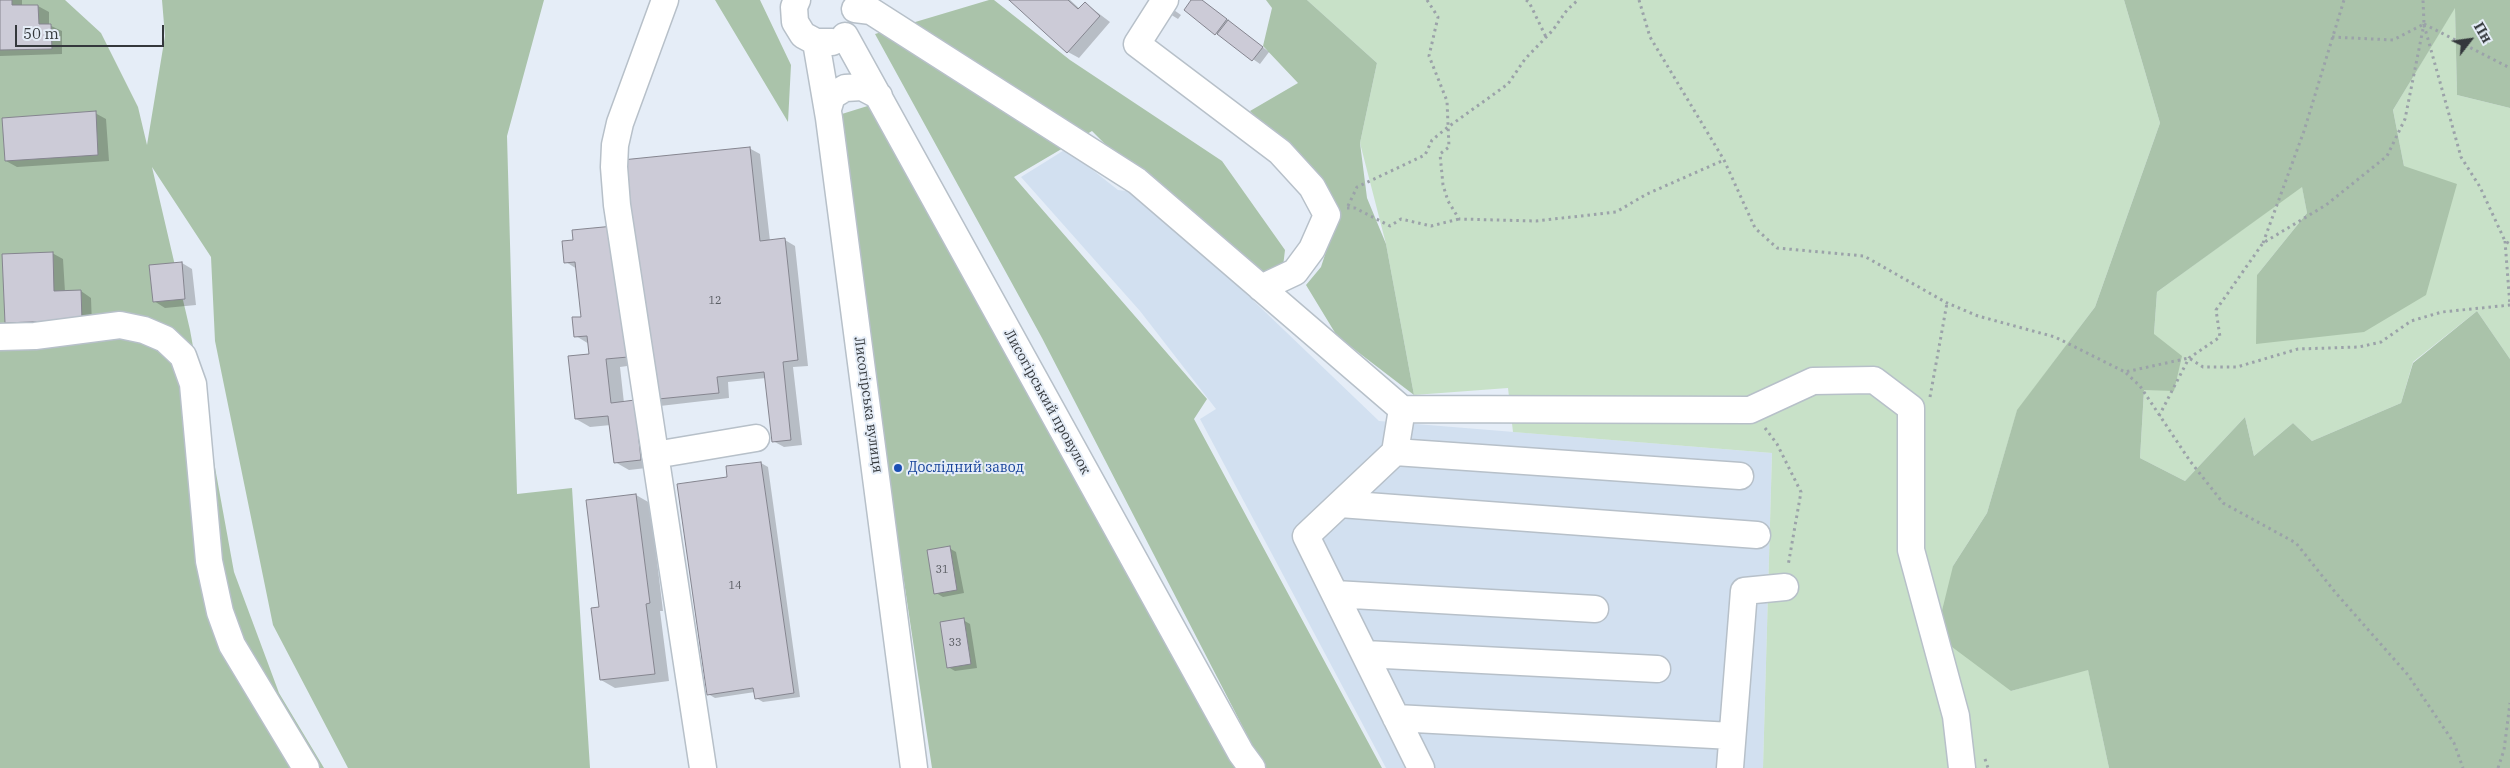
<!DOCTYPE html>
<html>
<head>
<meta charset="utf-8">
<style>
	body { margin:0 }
	#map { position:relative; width:2510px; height:768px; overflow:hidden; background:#e5edf7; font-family:"IBM Plex Serif",serif }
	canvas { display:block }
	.north { position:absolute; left:2445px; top:15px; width:50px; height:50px; -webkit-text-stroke:4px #e5edf7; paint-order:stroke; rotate:60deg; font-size:14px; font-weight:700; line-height:20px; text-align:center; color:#34383c }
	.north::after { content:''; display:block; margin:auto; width:18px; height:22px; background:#34383c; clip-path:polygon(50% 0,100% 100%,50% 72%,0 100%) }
	.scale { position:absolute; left:15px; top:25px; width:149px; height:22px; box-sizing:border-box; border:2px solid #34383c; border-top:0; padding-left:6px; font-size:15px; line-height:18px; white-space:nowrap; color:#34383c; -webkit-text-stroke:4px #e5edf7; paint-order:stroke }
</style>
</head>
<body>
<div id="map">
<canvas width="2510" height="768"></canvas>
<div class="north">Пн</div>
<div class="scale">50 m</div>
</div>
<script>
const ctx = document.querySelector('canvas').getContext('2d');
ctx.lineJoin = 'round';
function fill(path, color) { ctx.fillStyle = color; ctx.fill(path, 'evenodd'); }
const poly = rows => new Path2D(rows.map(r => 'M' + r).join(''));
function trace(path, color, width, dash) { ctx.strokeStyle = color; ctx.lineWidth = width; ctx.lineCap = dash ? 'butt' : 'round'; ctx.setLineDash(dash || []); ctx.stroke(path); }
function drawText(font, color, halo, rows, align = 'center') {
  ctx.font = font + ' "IBM Plex Serif",serif'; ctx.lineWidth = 4; ctx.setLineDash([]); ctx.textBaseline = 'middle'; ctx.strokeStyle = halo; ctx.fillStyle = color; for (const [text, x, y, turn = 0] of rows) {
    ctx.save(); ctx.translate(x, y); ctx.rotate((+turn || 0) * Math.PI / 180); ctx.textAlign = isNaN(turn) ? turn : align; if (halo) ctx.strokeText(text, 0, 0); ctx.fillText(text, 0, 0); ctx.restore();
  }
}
fill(poly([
	[1066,149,1118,190,1141,193,1379,421,1772,453,1763,768,1386,768,1200,419,1216,409,1140,311,1021,177]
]), '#d2e0f0');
fill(poly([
	[1307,0,2124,0,2160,123,2095,307,2017,411,1987,513,1953,566,2011,691,2088,669,2109,768,1763,768,1772,453,1513,432,1508,388,1414,395,1386,244,1360,143,1377,63],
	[2455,7,2457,95,2510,108,2510,359,2477,311,2413,362,2401,403,2312,441,2293,423,2254,456,2245,417,2185,481,2140,458,2144,390,2154,334,2157,292,2302,186,2307,213,2257,275,2404,166,2393,110]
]), '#c8e1c8');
fill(poly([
	[0,0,65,0,101,33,138,107,147,145,165,36,162,0,544,0,507,136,517,494,572,488,590,768,348,768,273,625,215,341,211,257,152,167,190,330,234,572,279,693,324,768,0,768],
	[715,0,760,0,791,65,788,122],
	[989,0,994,0,1070,60,1222,161,1285,250,1277,316,1092,131,1014,177,1207,399,1194,419,1382,768,1264,768,1042,338,875,34],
	[1266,0,1307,0,1377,63,1360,143,1367,198,1386,244,1414,395,1337,336,1306,285,1321,267,1336,221,1319,183,1250,111,1298,83,1263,46,1272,8],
	[2124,0,2510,0,2510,108,2457,95,2455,8,2393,110,2404,166,2457,184,2426,295,2364,332,2256,344,2257,275,2307,213,2302,187,2157,292,2154,334,2182,356,2174,391,2144,390,2140,458,2185,481,2245,417,2254,456,2293,423,2312,441,2401,403,2413,363,2477,311,2510,359,2510,768,2109,768,2088,670,2011,691,1936,635,1953,566,1987,513,2017,410,2095,307,2160,123],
	[874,104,1242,768,932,768,887,468,829,118]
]), '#aac3aa');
fill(poly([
	[0,0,22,0,22,6,38,6,49,12,49,25,62,31,62,54,0,56],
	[1011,0,1070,0,1080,9,1085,3,1110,22,1079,58,1068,52],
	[1193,0,1202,0,1269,52,1260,64,1216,33],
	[1171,8,1181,15,1178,19,1165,11],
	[95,113,106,119,109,161,17,167,6,161],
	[749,148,760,154,770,241,785,240,795,246,808,366,793,367,802,445,784,447,773,441,766,378,728,382,729,398,660,406,649,400],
	[563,242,642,364,620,367,624,403,634,402,655,467,629,470,615,462,611,425,590,427,576,419,591,355,589,344,576,336,583,318,577,269,566,262],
	[52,253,63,259,65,292,81,291,91,298,92,326,17,329,6,322],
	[182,263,192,269,196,305,165,308,154,301],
	[761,463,768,467,800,697,763,702,756,698,755,692,715,698,708,694,729,478],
	[636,495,650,503,663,611,660,611,669,681,615,688,601,680],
	[949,548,956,552,964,593,943,597,936,593],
	[963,620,970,624,977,668,955,671,948,667]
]), '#0003');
const building = poly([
	[0,0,12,0,12,5,38,5,39,24,51,24,52,49,0,50,0,0],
	[1009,0,1068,0,1078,9,1085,2,1100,16,1067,53,1009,0],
	[1191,0,1202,0,1227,19,1215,35,1184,10,1191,0],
	[1228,20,1263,47,1252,61,1217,34,1228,20],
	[96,111,98,155,5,161,2,118,96,111],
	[750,147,760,241,785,238,798,360,783,362,791,440,772,442,764,372,717,377,719,393,648,400,622,160,750,147],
	[614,226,628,357,606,359,611,403,635,400,641,460,614,463,608,416,575,419,568,356,589,354,587,336,574,337,572,317,581,317,575,262,564,263,562,241,573,240,572,230,614,226],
	[53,252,54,291,81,290,82,320,5,323,2,254,53,252],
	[182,262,185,299,153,302,149,265,182,262],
	[761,462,794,693,755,699,753,688,707,695,677,484,727,477,726,466,761,462],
	[636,494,650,603,646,604,655,674,600,680,591,608,599,607,586,500,636,494],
	[950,546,957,590,934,594,927,550,950,546],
	[964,618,971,664,947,668,940,622,964,618]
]);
fill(building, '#cccbd7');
trace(building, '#85858f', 1);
const minor = poly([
	[665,0,620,123,615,145,614,167,617,205,703,768],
	[797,0,794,7,795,22,803,35,816,42,832,42],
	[1165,0,1137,44,1280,152,1312,187,1327,215,1312,249,1295,272,1261,288],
	[855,9,871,11,1137,181,1402,409,1395,452,1306,536,1421,768],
	[845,36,1241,753,1252,768],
	[816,42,829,118,914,768],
	[828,109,832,96,845,88,862,87,879,96],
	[0,337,35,336,120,325,144,330,165,339,183,356,193,384,209,561,220,612,232,645,306,768],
	[1402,409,1750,410,1813,381,1874,380,1911,408,1911,550,1956,716,1962,768],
	[1395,452,1740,476],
	[655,455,756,438],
	[1340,504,1757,535],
	[1335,594,1595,609],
	[1365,654,1657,669],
	[1396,718,1732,736],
	[1730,768,1744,591,1785,587]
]);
trace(minor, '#b7c0c9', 29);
trace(poly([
	[1427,0,1438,17,1429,56,1447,101,1449,147,1440,154,1443,185,1448,201,1459,219,1536,221,1616,212,1647,194,1724,160],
	[1526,0,1529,2,1546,37],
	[1639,0,1650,37,1724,160,1755,228,1777,248,1864,256,1947,303,1978,316,2055,337,2125,372,2189,358,2203,367,2237,367,2298,349,2359,347,2381,342,2411,321,2442,312,2510,305],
	[2424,24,2510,68],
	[2424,25,2461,157,2480,187,2505,241,2510,244],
	[2332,37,2393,40,2424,24,2423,0],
	[1348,206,1357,187,1425,155,1432,140,1448,127,1508,84,1525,59,1553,30,1567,10,1578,0],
	[1347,208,1355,208,1390,226,1401,219,1431,226,1459,219],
	[2505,241,2510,306],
	[2263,243,2304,131,2344,0],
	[2126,373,2140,386,2190,461,2223,503,2296,543,2335,592,2408,675,2454,743,2463,768],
	[1930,397,1947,303],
	[2159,416,2189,358,2220,337,2216,310,2263,243,2326,205,2387,156,2405,119,2424,24],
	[1765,428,1777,444,1801,492,1788,566],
	[1985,759,1988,768],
	[2498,768,2504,750,2510,703]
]), '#9ba2a9', 3, [2.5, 4]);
trace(minor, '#fff', 26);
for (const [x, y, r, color] of [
	[898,468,5,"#1a4fb4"]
]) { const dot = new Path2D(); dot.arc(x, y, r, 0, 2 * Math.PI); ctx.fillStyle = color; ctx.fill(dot); trace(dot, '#e5edf7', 2); }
drawText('11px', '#5a5d63', null, [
	["12",715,301],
	["31",942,570],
	["14",735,586],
	["33",955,643]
]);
drawText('14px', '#34383c', '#e5edf7', [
	["Лисогірський провулок",1047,402,61],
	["Лисогірська вулиця",868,405,82]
]);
drawText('14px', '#164399', '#e5edf7', [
	["Дослідний завод",908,468]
], 'left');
</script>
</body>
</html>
